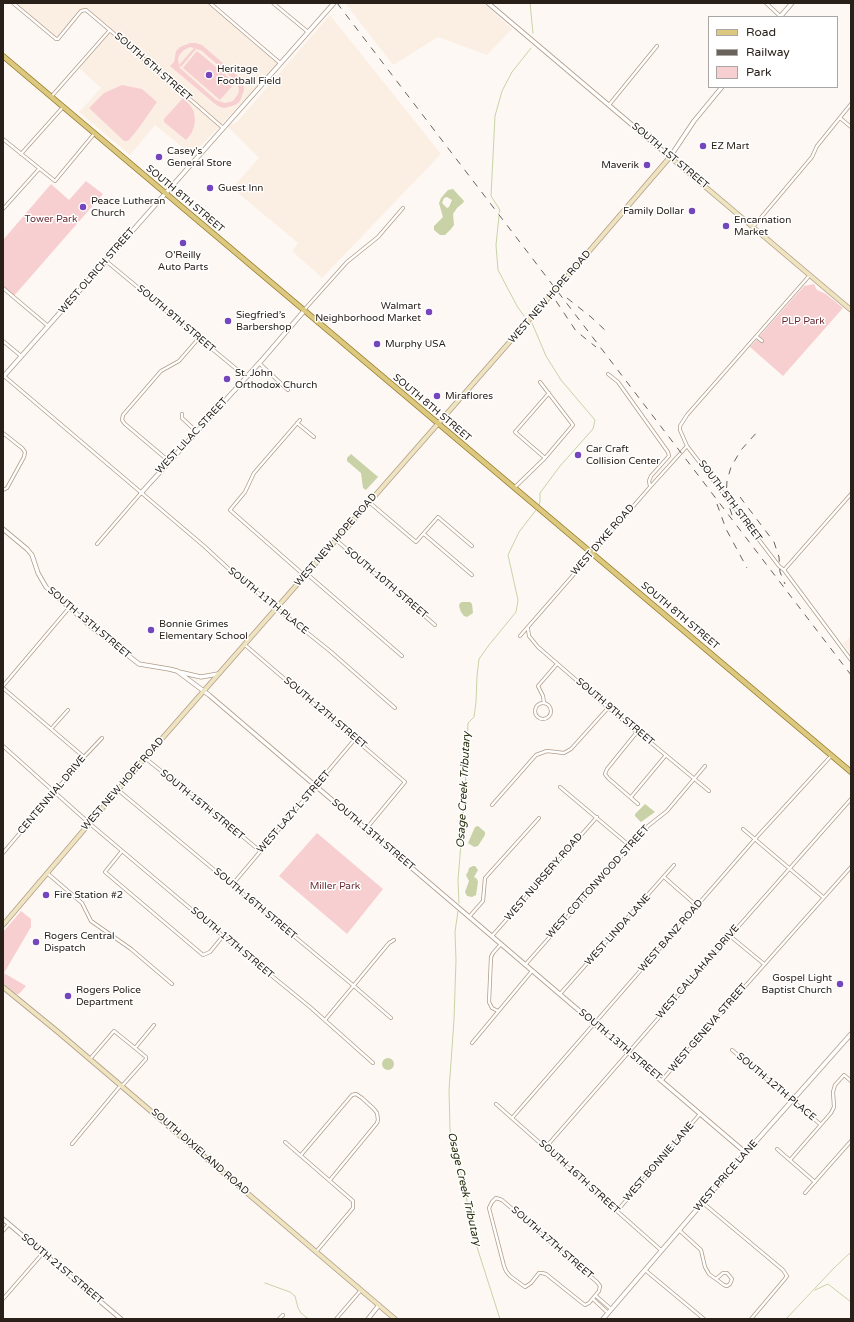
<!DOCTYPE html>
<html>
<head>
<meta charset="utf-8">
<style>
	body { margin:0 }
	#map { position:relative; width:854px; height:1322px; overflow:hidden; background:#fdf8f4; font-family:"Varela Round",sans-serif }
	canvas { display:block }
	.frame { position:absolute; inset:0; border:4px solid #292119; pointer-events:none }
	.legend { position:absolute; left:708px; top:16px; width:130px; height:72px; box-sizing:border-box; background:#fff; border:1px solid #a9a6a3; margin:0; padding:5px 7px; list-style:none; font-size:12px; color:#292119 }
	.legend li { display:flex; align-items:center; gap:8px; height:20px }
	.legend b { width:20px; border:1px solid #a9a6a3 }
</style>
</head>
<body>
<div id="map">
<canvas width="854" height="1322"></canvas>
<div class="frame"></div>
<ul class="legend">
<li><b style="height:5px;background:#ddc87f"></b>Road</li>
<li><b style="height:5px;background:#6a635c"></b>Railway</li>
<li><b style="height:11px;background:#f8cfd0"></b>Park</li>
</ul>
</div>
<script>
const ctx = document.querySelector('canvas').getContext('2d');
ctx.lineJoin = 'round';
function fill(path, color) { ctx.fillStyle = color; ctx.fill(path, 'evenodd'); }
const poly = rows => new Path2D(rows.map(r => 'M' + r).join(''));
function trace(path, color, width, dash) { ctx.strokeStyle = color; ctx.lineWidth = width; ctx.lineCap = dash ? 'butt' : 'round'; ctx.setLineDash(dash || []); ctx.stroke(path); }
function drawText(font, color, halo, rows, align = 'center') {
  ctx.font = font + ' "Varela Round",sans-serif'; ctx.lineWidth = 3; ctx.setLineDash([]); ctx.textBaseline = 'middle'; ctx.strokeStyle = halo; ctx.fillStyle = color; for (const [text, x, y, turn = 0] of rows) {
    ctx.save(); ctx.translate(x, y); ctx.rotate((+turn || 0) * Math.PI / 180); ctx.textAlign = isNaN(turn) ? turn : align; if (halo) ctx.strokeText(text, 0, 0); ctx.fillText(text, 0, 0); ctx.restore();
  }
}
fill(poly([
	[13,3,208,3,280,63,192,155,155,125,130,155,79,112,101,88,79,68,110,33,86,10,81,11,56,39],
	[345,3,483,3,512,29,487,55,438,37,393,65],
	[330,15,441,154,322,278,292,251,298,243,232,188,259,158,227,126,237,122],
	[851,636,851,654,843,644]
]), '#fbefe4');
fill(poly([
	[190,43,196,43,202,45,239,77,243,83,244,90,240,101,235,105,225,108,220,107,215,104,170,66,174,62,176,51,180,47],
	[190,47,194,48,179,65,178,59,180,54,184,50],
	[194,48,202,51,237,82,239,90,238,94,233,101,225,103,216,100,180,68,179,65,181,67,196,49],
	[197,51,235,83,220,100,183,68],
	[122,85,142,89,157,102,138,129,128,141,124,141,89,108,104,93],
	[183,98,190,105,194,112,195,120,194,127,191,134,186,140,164,122,164,119],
	[86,181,103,194,13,297,3,288,3,240,51,184,69,200],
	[814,284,817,290,826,294,843,308,783,376,750,347,804,286],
	[317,833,383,889,347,934,279,876],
	[21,911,31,919,31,927,4,973,26,986,19,994,16,994,3,983,3,932]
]), '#f8cfd0');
fill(poly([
	[453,189,464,201,463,203,457,208,453,214,454,225,451,229,445,235,440,235,434,230,434,226,443,217,439,203,441,198,448,190],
	[447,197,452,200,449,207,447,208,442,203,444,198],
	[351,454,377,476,378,477,366,490,363,488,361,473,347,461,347,458],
	[462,602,470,602,472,604,473,613,467,617,464,616,461,612,459,606,460,603],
	[645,804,655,812,641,822,635,816,635,814],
	[478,826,485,832,485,835,478,846,474,847,468,843,475,827],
	[473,866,475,866,478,870,474,877,477,879,478,882,476,895,472,897,467,896,465,892,469,881,466,875,468,872,469,868],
	'382 1064a6 6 0 1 1 12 0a6 6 0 1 1-12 0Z'
]), '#c8d2a6');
trace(poly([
	[530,3,533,33],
	[499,213,500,210,491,196,495,116,502,91,512,72,531,48],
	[499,216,496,245,498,270,517,306,524,316],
	[532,323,546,356,561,380,595,420,593,429,560,466,540,493,540,502,539,505],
	[459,903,458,880,465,794,468,723,474,717,476,702,477,676,479,659,489,645,516,612,518,600,508,555,519,532,536,510],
	[458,911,455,932,456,960,454,1020,449,1090,450,1129,451,1140,458,1160,477,1247,500,1319],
	[265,1283,290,1292,295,1296,298,1308,301,1313,307,1318,311,1319],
	[815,1290,828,1284,851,1302],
	[786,1319,834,1268,851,1252]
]), '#c8d2a6', 1);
const minor = poly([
	[13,3,56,39,58,39,81,11,86,10,152,66,223,128],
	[210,3,280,63],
	[273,3,308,32],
	[766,3,780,16],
	[51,97,110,30],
	[609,105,657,46],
	[840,118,851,127],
	[3,139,55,181,94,134],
	[21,154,63,107],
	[3,209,39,169],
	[753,227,812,157,817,146,851,104],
	[106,261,246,377],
	[810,275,687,415,680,426,680,430,687,446,779,566,784,570,851,660],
	[3,288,48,326],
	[304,310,347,262,378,237,403,208],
	[757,337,762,341],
	[3,341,21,356],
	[259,363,288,390],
	[608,374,618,382,668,452,669,456,651,476,649,481,650,486],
	[4,376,204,546,230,570,244,579,259,594,330,651,395,708],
	[182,414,182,418,197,432],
	[300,420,254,473,245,492,230,510,305,576],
	[297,423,314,437],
	[3,433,22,448,25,452,24,457,7,488,3,490],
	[545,458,515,432,549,393],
	[170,462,125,424,122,420,123,415,161,371,179,361,199,338],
	[514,488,545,458,573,425,540,382],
	[369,502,416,542,438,517,472,546],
	[424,534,472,575],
	[336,540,435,625],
	[97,544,141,493],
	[784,570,851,494],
	[307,574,402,656],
	[528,629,529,636,538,647,634,730,644,737,709,791],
	[520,636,650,487,687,446],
	[245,645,405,782,366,829],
	[3,686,69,608],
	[3,688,84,757],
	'535 711a8 8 0 1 1 16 0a8 8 0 1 1-16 0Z',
	[544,703,543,696,538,686,557,664],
	[51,729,68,710],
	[637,732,607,769,605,774,608,778,638,804],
	[3,746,89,823,223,936,310,1007,373,1063],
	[145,758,165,774,175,780,260,851],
	[560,787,630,846],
	[118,790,354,986,391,1018],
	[631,797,666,755],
	[492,805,536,755,547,751,564,753,571,749,608,708],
	[743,829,823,897],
	[122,851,105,872,203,955,210,952,223,936],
	[3,853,84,757,102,738],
	[47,873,82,903,91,921,131,949,172,984],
	[664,877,697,906],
	[232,885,355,739],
	[469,917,483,901,485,878,539,818],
	[492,936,597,817],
	[730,936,764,964],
	[525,965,648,826,667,811,705,766],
	[560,994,674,865],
	[498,1011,492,1008,489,1002,491,957,493,953,501,944],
	[325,1020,389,943,394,940],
	[472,1043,532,971],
	[135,1048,154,1025],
	[732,1050,820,1124],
	[90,1059,114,1031,135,1048,146,1057,146,1059,122,1086],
	[661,1081,851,867],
	[496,1104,662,1251],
	[512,1118,755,839,831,756],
	[285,1142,353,1201,353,1208,316,1252],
	[72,1144,121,1085],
	[546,1147,730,936,851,799],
	[777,1149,815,1182],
	[301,1155,352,1095,356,1094,362,1098,374,1109,377,1113,378,1120,377,1123,330,1180],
	[790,1160,831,1113,834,1107,833,1092,835,1085,844,1075,851,1081],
	[805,1193,851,1141],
	[496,1198,502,1200,597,1282,600,1286,599,1291,589,1303,585,1305,581,1302,546,1274,542,1273,539,1273,531,1283,525,1287,510,1276,506,1271,504,1266,489,1208,492,1202,496,1198],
	[703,1203,783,1270,787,1276,784,1280,751,1319],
	[617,1211,700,1114],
	[679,1230,701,1250,705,1267,709,1274,724,1285,727,1286,730,1284,732,1279,727,1273,723,1273,716,1279],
	[3,1231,9,1224],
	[645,1270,704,1319],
	[596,1296,611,1309],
	[3,1299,43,1253],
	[593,1299,608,1313],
	[279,1319,283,1315],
	[336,1319,361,1290]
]);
const tertiary = poly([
	[488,3,670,157,694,121,722,87],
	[780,17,792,3],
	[3,377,334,3],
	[141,493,262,360,304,311],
	[3,529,27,549,32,555,38,573,46,587,89,625,139,664,169,669,177,671,209,695,746,1153],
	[179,672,201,677,218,674],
	[3,1219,121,1319],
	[368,1319,379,1305],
	[603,1319,728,1173,851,1034]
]);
const secondary = poly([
	[3,925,145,758,585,256,670,157,851,310],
	[3,987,58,1032,395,1319]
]);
const primary = poly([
	[3,56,851,772]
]);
trace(minor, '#b19c88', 4);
trace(tertiary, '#b19c88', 5);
trace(secondary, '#b19c88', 5.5);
trace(primary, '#907623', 6);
trace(minor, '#fff', 2.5);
trace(tertiary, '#fff', 3.5);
trace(secondary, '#eee4bf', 4);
trace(primary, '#ddc87f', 4.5);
trace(poly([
	[337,3,851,675],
	[567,298,591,317,606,331],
	[556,301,576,331,596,347],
	[740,497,774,542,779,557,780,572,785,584],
	[717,504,726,529,747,568],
	[732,515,726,497,727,481,731,467,741,450,758,431]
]), '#6a635c', 1, [7, 7]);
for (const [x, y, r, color] of [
	[209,75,4,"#7445bd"],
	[703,146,4,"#7445bd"],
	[159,157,4,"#7445bd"],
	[647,165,4,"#7445bd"],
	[210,188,4,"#7445bd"],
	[83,207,4,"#7445bd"],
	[692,211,4,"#7445bd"],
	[726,226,4,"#7445bd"],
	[183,243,4,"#7445bd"],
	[429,312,4,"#7445bd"],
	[228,321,4,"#7445bd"],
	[377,344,4,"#7445bd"],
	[227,379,4,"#7445bd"],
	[437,396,4,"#7445bd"],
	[578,455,4,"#7445bd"],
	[151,630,4,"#7445bd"],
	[46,895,4,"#7445bd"],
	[36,942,4,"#7445bd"],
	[840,984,4,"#7445bd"],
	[68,996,4,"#7445bd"]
]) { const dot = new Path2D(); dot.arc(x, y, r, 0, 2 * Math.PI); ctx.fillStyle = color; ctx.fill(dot); trace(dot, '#fff', 1.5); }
drawText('10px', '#292119', '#fff', [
	["SOUTH 6TH STREET",153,67,41],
	["SOUTH 1ST STREET",670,156,40],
	["SOUTH 8TH STREET",185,199,40],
	["WEST OLRICH STREET",97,271,-49],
	["WEST NEW HOPE ROAD",550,297,-49],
	["SOUTH 9TH STREET",176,319,40],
	["SOUTH 8TH STREET",432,408,40],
	["WEST LILAC STREET",192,436,-47],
	["SOUTH 5TH STREET",730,501,53],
	["WEST NEW HOPE ROAD",336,540,-49],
	["WEST DYKE ROAD",603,540,-49],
	["SOUTH 10TH STREET",386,583,40],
	["SOUTH 11TH PLACE",268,601,39],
	["SOUTH 8TH STREET",680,616,40],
	["SOUTH 13TH STREET",89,623,40],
	["SOUTH 9TH STREET",615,712,40],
	["SOUTH 12TH STREET",325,713,40],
	["WEST NEW HOPE ROAD",123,784,-49],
	["CENTENNIAL DRIVE",52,795,-50],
	["SOUTH 15TH STREET",202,805,39],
	["WEST LAZY L STREET",294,812,-49],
	["SOUTH 13TH STREET",373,835,40],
	["WEST NURSERY ROAD",544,877,-49],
	["WEST COTTONWOOD STREET",598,882,-48],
	["SOUTH 16TH STREET",255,904,40],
	["WEST LINDA LANE",618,930,-48],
	["WEST BANZ ROAD",671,936,-49],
	["SOUTH 17TH STREET",232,943,40],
	["WEST CALLAHAN DRIVE",698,972,-49],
	["WEST GENEVA STREET",708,1028,-49],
	["SOUTH 13TH STREET",620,1045,40],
	["SOUTH 12TH PLACE",776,1087,40],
	["SOUTH DIXIELAND ROAD",200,1152,41],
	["WEST BONNIE LANE",659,1162,-49],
	["WEST PRICE LANE",726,1176,-49],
	["SOUTH 16TH STREET",579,1177,42],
	["SOUTH 17TH STREET",552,1243,41],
	["SOUTH 21ST STREET",62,1269,40]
]);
drawText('10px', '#292119', '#fff', [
	["Heritage",217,69],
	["Football Field",217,81],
	["EZ Mart",711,146],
	["Casey's",167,151],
	["General Store",167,163],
	["Maverik",639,165,"right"],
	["Guest Inn",218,188],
	["Peace Lutheran",91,201],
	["Church",91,213],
	["Family Dollar",684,211,"right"],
	["Encarnation",734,220],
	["Market",734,232],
	["O'Reilly",183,255,"center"],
	["Auto Parts",183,267,"center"],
	["Walmart",421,306,"right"],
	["Neighborhood Market",421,318,"right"],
	["Siegfried’s",236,315],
	["Barbershop",236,327],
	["Murphy USA",385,344],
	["St. John",235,373],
	["Orthodox Church",235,385],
	["Miraflores",445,396],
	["Car Craft",586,449],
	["Collision Center",586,461],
	["Bonnie Grimes",159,624],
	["Elementary School",159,636],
	["Fire Station #2",54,895],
	["Rogers Central",44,936],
	["Dispatch",44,948],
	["Gospel Light",832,978,"right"],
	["Baptist Church",832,990,"right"],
	["Rogers Police",76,990],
	["Department",76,1002]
], 'left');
drawText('10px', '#6a2c33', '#fff', [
	["Tower Park",51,219],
	["PLP Park",803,321],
	["Miller Park",335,886]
]);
drawText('italic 11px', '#282e0b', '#fff', [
	["Osage Creek Tributary",464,790,-87],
	["Osage Creek Tributary",464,1189,77]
]);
</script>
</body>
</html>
